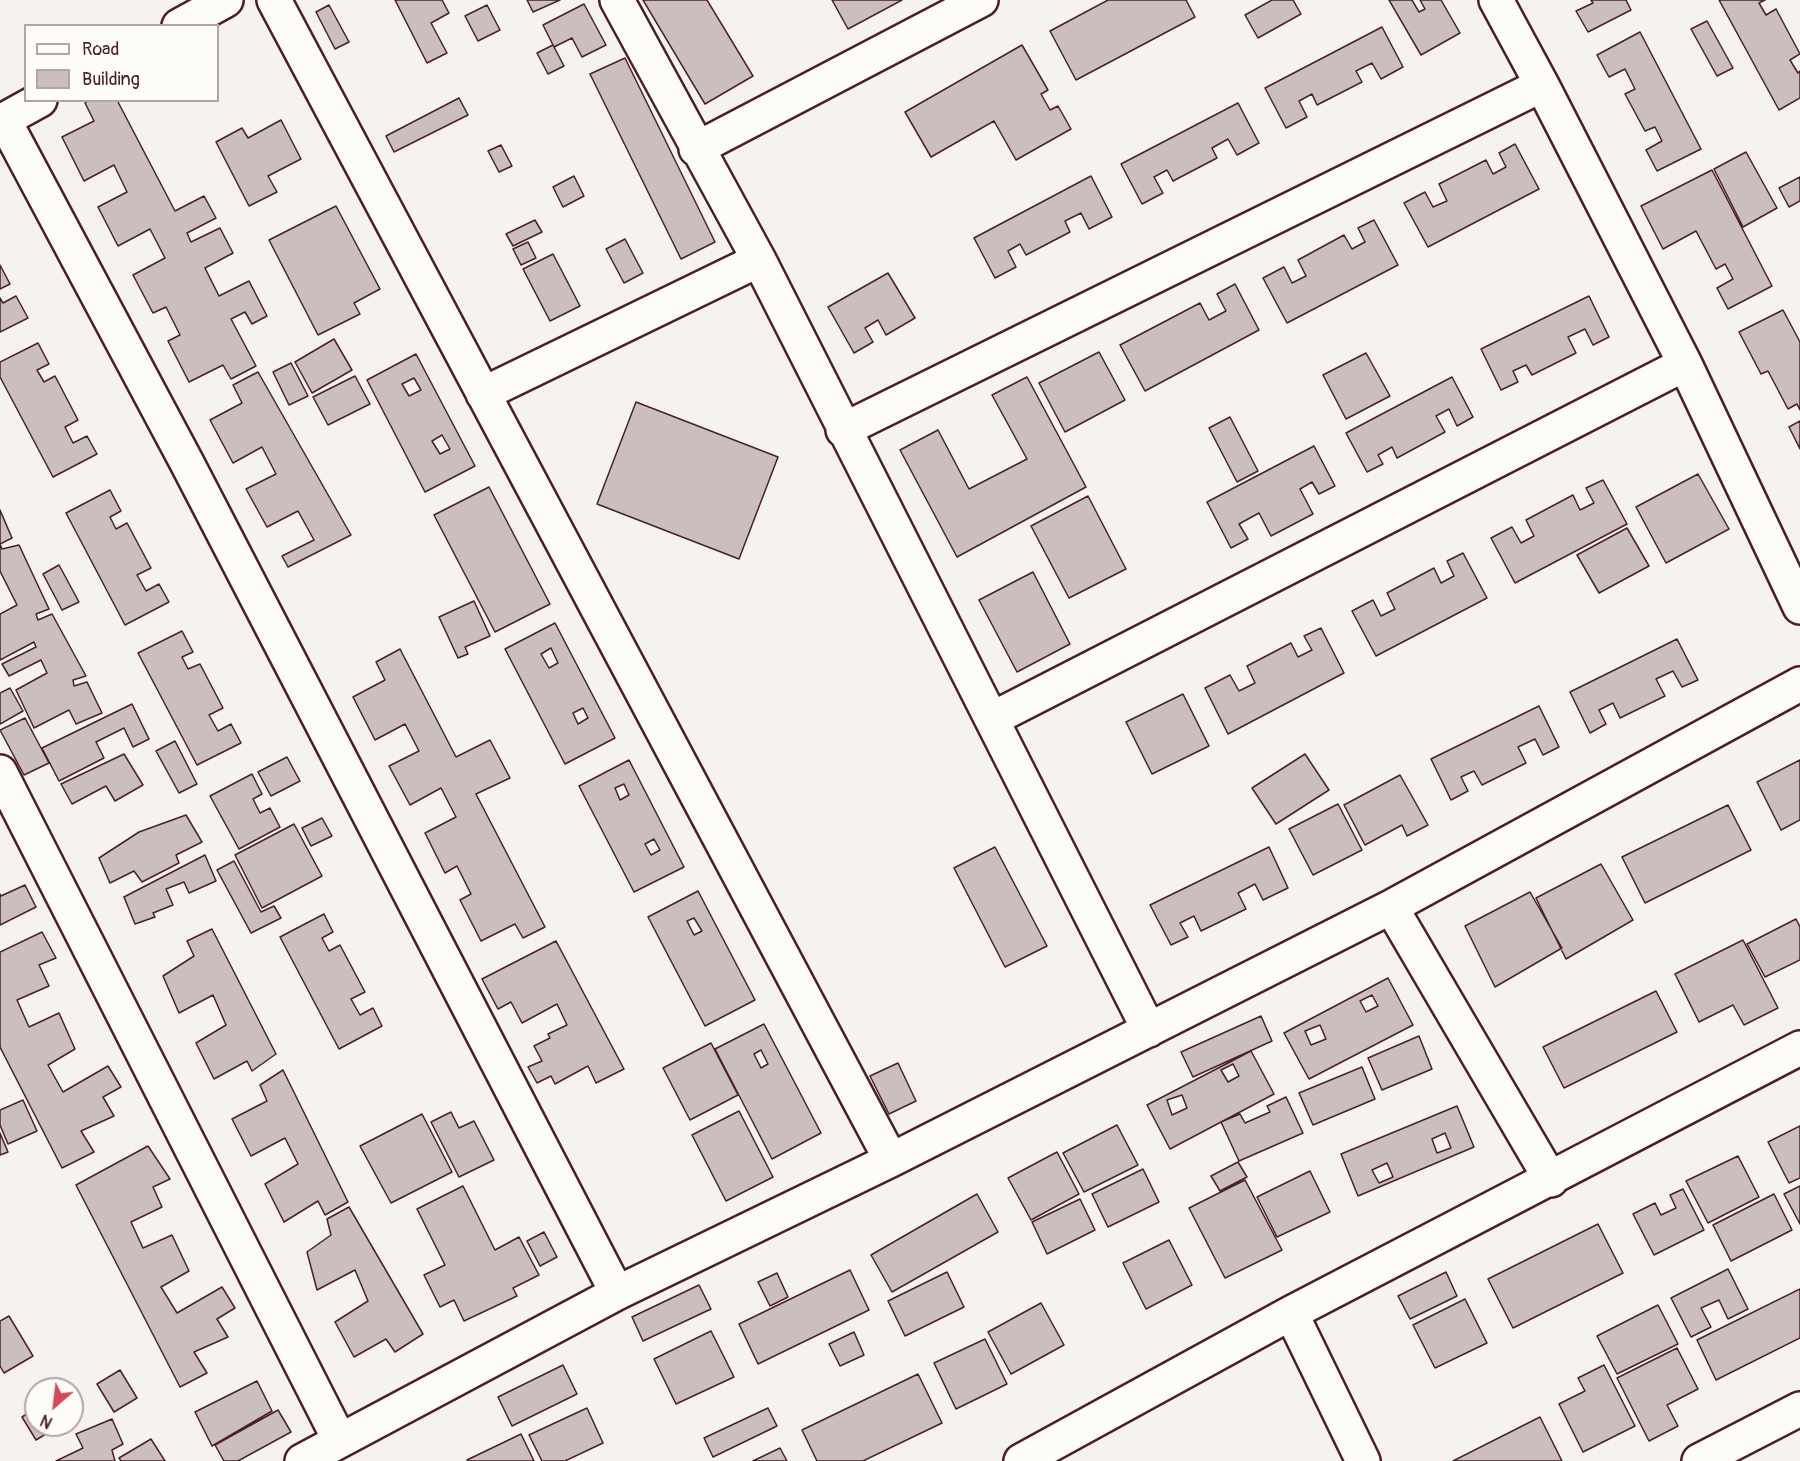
<!DOCTYPE html>
<html>
<head>
<meta charset="utf-8">
<style>
	body { margin:0 }
	#map { position:relative; width:1800px; height:1461px; overflow:hidden; background:#f6f3ef; font-family:Pangolin,sans-serif }
	canvas { display:block }
	.legend { position:absolute; left:24px; top:24px; width:195px; height:78px; box-sizing:border-box; background:#fdfcf7; border:2px solid #b5a4a5; margin:0; padding:8px 10px; list-style:none; font-size:18px; color:#4a1f2b }
	.legend li { display:flex; align-items:center; gap:12px; height:30px }
	.legend b { width:30px; border:2px solid #b5a4a5 }
	.north { position:absolute; left:24px; top:1377px; width:60px; height:60px; box-sizing:border-box; background:#fdfcf7; border:2px solid #b5a4a5; border-radius:50%; rotate:208deg; font-size:16px; font-weight:700; line-height:24px; text-align:center; color:#4a1f2b }
	.north::after { content:''; display:block; margin:auto; width:21px; height:27px; background:#d1495b; clip-path:polygon(50% 0,100% 100%,50% 72%,0 100%) }
</style>
</head>
<body>
<div id="map">
<canvas width="1800" height="1461"></canvas>
<ul class="legend">
<li><b style="height:8px;background:#fdfcf7"></b>Road</li>
<li><b style="height:16px;background:#cbbfbe"></b>Building</li>
</ul>
<div class="north">N</div>
</div>
<script>
const ctx = document.querySelector('canvas').getContext('2d');
ctx.lineJoin = 'round';
function fill(path, color) { ctx.fillStyle = color; ctx.fill(path, 'evenodd'); }
const poly = rows => new Path2D(rows.map(r => 'M' + r).join(''));
function trace(path, color, width, dash) { ctx.strokeStyle = color; ctx.lineWidth = width; ctx.lineCap = dash ? 'butt' : 'round'; ctx.setLineDash(dash || []); ctx.stroke(path); }
const building = poly([
	[395,0,442,0,449,13,431,23,447,53,427,63,395,0],
	[527,0,560,0,533,12,527,0],
	[643,0,707,0,753,76,705,104,643,0],
	[832,0,902,0,848,29,832,0],
	[1108,0,1186,0,1195,17,1076,80,1050,31,1108,0],
	[1272,0,1293,0,1301,14,1258,38,1245,15,1272,0],
	[1389,0,1412,0,1419,12,1425,9,1420,0,1441,0,1460,33,1421,55,1389,0],
	[1591,0,1626,0,1631,10,1588,32,1576,11,1593,3,1591,0],
	[1719,0,1765,0,1759,3,1766,15,1776,9,1800,54,1790,60,1798,73,1800,71,1800,98,1779,110,1719,0],
	[584,4,606,45,582,57,572,38,554,47,543,25,584,4],
	[329,5,349,42,335,49,316,12,329,5],
	[487,5,500,30,478,41,465,16,487,5],
	[1707,21,1733,68,1717,76,1691,29,1707,21],
	[1382,27,1403,67,1381,79,1372,63,1356,71,1362,82,1317,105,1312,94,1299,101,1307,117,1286,128,1265,88,1382,27],
	[1640,32,1701,149,1657,171,1646,150,1662,141,1655,127,1645,131,1625,94,1635,89,1625,69,1609,77,1597,55,1640,32],
	[553,45,564,66,548,74,537,53,553,45],
	[1022,45,1048,90,1041,94,1050,110,1058,106,1071,129,1016,160,994,121,931,157,905,112,1022,45],
	[625,58,715,242,681,259,590,74,625,58],
	[459,98,468,115,394,152,386,136,459,98],
	[89,100,117,100,175,211,204,196,216,218,187,233,191,242,220,228,233,253,205,268,219,296,249,281,267,316,252,324,245,312,231,319,256,366,231,379,223,365,189,382,168,341,180,335,166,307,153,313,133,275,165,258,150,229,118,246,98,207,127,192,114,165,84,181,62,137,94,121,85,103,89,100],
	[1238,103,1259,143,1237,155,1228,139,1212,148,1217,158,1173,181,1167,170,1154,177,1163,193,1142,204,1121,164,1238,103],
	[281,120,301,159,268,176,277,192,249,206,216,142,242,128,248,138,281,120],
	[1515,144,1539,189,1428,247,1404,203,1425,192,1433,207,1447,201,1439,184,1486,160,1493,174,1506,167,1499,153,1515,144],
	[501,145,512,166,499,172,488,151,501,145],
	[1746,152,1777,208,1743,227,1714,169,1746,152],
	[1712,170,1772,286,1728,309,1717,288,1733,279,1725,264,1716,269,1696,231,1663,249,1641,206,1712,170],
	[574,176,584,196,563,207,553,187,574,176],
	[1091,176,1112,217,1089,229,1081,213,1065,221,1070,232,1026,255,1020,244,1008,251,1016,267,995,278,974,238,1091,176],
	[1800,177,1800,201,1789,207,1779,188,1800,177],
	[336,206,380,289,354,303,360,314,318,335,269,240,336,206],
	[535,220,542,232,513,246,506,234,535,220],
	[1374,220,1398,265,1287,323,1263,278,1284,267,1292,283,1306,276,1298,260,1344,235,1352,249,1365,242,1358,228,1374,220],
	[625,239,643,273,624,283,606,249,625,239],
	[528,242,536,258,521,265,513,249,528,242],
	[553,254,580,306,550,321,523,269,553,254],
	[0,265,10,284,0,289,0,265],
	[888,273,915,318,886,335,878,320,865,328,873,342,854,353,828,307,888,273],
	[1235,284,1259,330,1145,391,1120,345,1200,303,1209,320,1226,311,1217,294,1235,284],
	[16,296,28,318,0,332,0,298,3,303,16,296],
	[1589,296,1609,337,1593,345,1585,329,1568,337,1576,353,1532,375,1526,365,1513,371,1518,382,1501,390,1481,349,1589,296],
	[1783,310,1800,342,1800,410,1797,404,1788,409,1768,371,1761,374,1739,332,1783,310],
	[334,339,352,370,312,393,295,362,334,339],
	[38,343,49,364,37,370,44,382,55,376,78,420,65,427,73,443,87,436,97,454,53,477,0,377,0,362,38,343],
	[1099,352,1125,400,1065,432,1039,383,1099,352],
	[1366,353,1390,396,1346,419,1323,375,1366,353],
	[416,354,475,466,425,492,367,380,416,354],
	[414,378,421,390,409,396,402,384,414,378],
	[442,435,450,449,440,454,432,441,442,435],
	[291,363,308,396,289,405,273,372,291,363],
	[258,372,351,535,288,567,282,556,314,540,298,511,267,527,246,489,276,474,262,447,233,463,210,420,242,403,233,385,258,372],
	[355,376,370,404,328,425,313,397,355,376],
	[1027,377,1086,487,957,557,900,450,938,430,969,489,1027,459,992,395,1027,377],
	[1452,377,1473,417,1457,426,1449,409,1436,416,1445,432,1397,458,1392,447,1378,455,1383,464,1367,472,1346,433,1452,377],
	[636,402,778,457,739,559,597,504,636,402],
	[1230,417,1258,471,1237,482,1209,428,1230,417],
	[1800,421,1800,449,1789,427,1800,421],
	[1314,446,1335,486,1319,494,1312,482,1300,489,1313,514,1271,536,1259,513,1239,524,1248,539,1231,548,1207,502,1314,446],
	[1698,474,1729,529,1666,563,1636,507,1698,474],
	[1603,480,1627,524,1515,583,1491,538,1512,527,1521,543,1534,536,1526,520,1573,495,1580,510,1594,503,1586,488,1603,480],
	[489,487,550,604,495,632,434,515,489,487],
	[110,490,121,511,110,517,116,529,127,523,151,568,137,575,146,591,159,584,169,602,125,625,66,513,110,490],
	[1088,496,1126,569,1069,598,1031,526,1088,496],
	[0,510,12,538,0,544,2,549,19,545,49,609,36,614,38,620,52,614,86,676,73,680,74,686,87,682,102,713,76,724,69,710,34,728,16,690,47,673,41,660,9,676,2,664,36,647,34,642,0,660,0,614,17,605,0,571,0,510],
	[1627,528,1649,566,1599,593,1577,555,1627,528],
	[1463,553,1487,598,1376,656,1352,611,1373,600,1381,616,1395,609,1387,593,1434,568,1441,583,1454,576,1447,561,1463,553],
	[59,565,79,602,62,610,43,574,59,565],
	[1033,572,1070,644,1017,672,979,600,1033,572],
	[474,601,490,636,465,647,468,654,458,658,439,617,474,601],
	[555,623,615,738,565,764,505,649,555,623],
	[551,648,558,663,549,668,541,654,551,648],
	[583,708,588,718,578,724,573,713,583,708],
	[1321,628,1344,673,1228,734,1205,688,1230,675,1239,691,1255,683,1247,666,1291,643,1298,657,1312,650,1304,636,1321,628],
	[182,631,193,652,182,657,188,669,200,664,223,708,209,715,218,731,231,724,241,743,197,765,138,653,182,631],
	[1677,639,1698,680,1682,687,1673,671,1656,679,1665,696,1620,718,1613,703,1599,710,1606,724,1590,733,1570,692,1677,639],
	[400,649,456,757,490,740,510,778,476,794,545,927,523,938,515,924,481,941,460,900,471,894,457,866,445,873,425,833,456,817,441,788,410,805,389,766,419,751,405,724,375,740,353,697,385,680,376,662,400,649],
	[10,688,23,711,0,724,0,693,10,688],
	[1183,694,1209,746,1152,774,1126,722,1183,694],
	[132,704,149,739,133,747,124,728,96,742,104,758,59,781,42,748,132,704],
	[1539,706,1559,747,1543,755,1535,739,1518,747,1526,763,1482,785,1474,771,1461,777,1468,791,1451,800,1431,759,1539,706],
	[25,718,49,763,24,775,0,730,25,718],
	[175,741,197,784,179,793,156,751,175,741],
	[124,754,143,785,115,801,106,786,72,804,61,784,124,754],
	[1305,754,1329,790,1276,824,1252,788,1305,754],
	[287,757,300,781,271,796,258,772,287,757],
	[629,760,684,867,634,892,579,786,629,760],
	[624,784,629,795,620,800,615,788,624,784],
	[654,839,660,850,651,855,645,844,654,839],
	[1800,760,1800,820,1781,830,1757,782,1800,760],
	[252,774,262,794,253,799,260,813,270,808,280,827,239,849,210,796,252,774],
	[1400,775,1428,825,1407,836,1402,825,1365,845,1344,805,1400,775],
	[1338,804,1362,850,1313,875,1289,829,1338,804],
	[1728,805,1751,850,1645,903,1622,857,1728,805],
	[186,815,202,842,176,855,179,863,142,882,134,871,110,883,99,858,139,832,186,815],
	[322,818,332,836,311,846,302,828,322,818],
	[294,824,322,876,262,908,235,855,294,824],
	[995,847,1047,946,1005,967,954,868,995,847],
	[1269,847,1288,888,1263,900,1255,884,1238,893,1246,909,1201,931,1194,916,1180,923,1188,937,1171,945,1150,905,1269,847],
	[205,855,216,881,189,893,184,882,166,889,173,905,153,913,155,917,135,924,124,897,205,855],
	[234,861,261,912,274,906,281,918,251,933,217,870,234,861],
	[1601,864,1633,920,1566,959,1536,898,1601,864],
	[25,885,36,907,0,925,0,894,1,896,25,885],
	[698,891,755,1000,705,1026,648,917,698,891],
	[694,918,702,931,694,935,687,921,694,918],
	[1530,892,1562,948,1495,987,1465,926,1530,892],
	[324,914,333,932,322,938,329,951,340,945,365,992,351,999,360,1015,373,1008,382,1026,339,1049,280,937,324,914],
	[1796,919,1800,927,1800,960,1765,977,1747,944,1796,919],
	[212,929,276,1054,252,1071,247,1061,214,1079,196,1043,226,1025,213,995,179,1013,163,976,194,956,187,941,212,929],
	[42,932,56,958,39,965,49,986,17,1000,29,1027,59,1013,75,1049,48,1065,63,1092,108,1066,121,1087,103,1097,114,1116,81,1131,94,1152,62,1168,0,1047,0,952,42,932],
	[1743,940,1778,1008,1744,1025,1733,1005,1699,1022,1675,974,1743,940],
	[556,941,624,1069,596,1083,588,1066,555,1084,551,1076,537,1083,528,1067,542,1061,534,1046,550,1038,548,1034,567,1025,557,1004,522,1023,511,1002,498,1009,482,979,556,941],
	[1388,978,1413,1025,1309,1079,1284,1033,1388,978],
	[1372,995,1378,1006,1366,1012,1360,1001,1372,995],
	[1320,1025,1326,1039,1311,1045,1305,1031,1320,1025],
	[1656,991,1677,1032,1564,1088,1543,1047,1656,991],
	[1261,1016,1272,1041,1193,1077,1181,1052,1261,1016],
	[764,1024,821,1133,772,1159,715,1049,764,1024],
	[761,1050,768,1064,761,1068,754,1054,761,1050],
	[1419,1036,1432,1069,1382,1090,1368,1058,1419,1036],
	[711,1043,738,1095,690,1120,663,1068,711,1043],
	[1251,1051,1274,1094,1170,1149,1147,1105,1251,1051],
	[1233,1064,1239,1076,1228,1082,1221,1070,1233,1064],
	[1182,1095,1187,1108,1172,1115,1167,1100,1182,1095],
	[898,1063,916,1101,889,1114,870,1076,898,1063],
	[1362,1067,1375,1099,1313,1125,1299,1093,1362,1067],
	[283,1070,348,1202,325,1215,318,1201,284,1222,265,1184,298,1164,285,1138,251,1156,232,1119,267,1101,260,1085,283,1070],
	[1286,1097,1303,1133,1239,1161,1221,1122,1240,1114,1245,1123,1270,1112,1267,1106,1286,1097],
	[23,1100,37,1131,8,1144,0,1125,0,1110,23,1100],
	[1457,1106,1474,1147,1358,1196,1341,1154,1457,1106],
	[1445,1133,1451,1148,1437,1153,1432,1139,1445,1133],
	[1387,1163,1393,1177,1379,1183,1372,1170,1387,1163],
	[739,1111,773,1177,726,1201,692,1135,739,1111],
	[451,1112,459,1128,474,1121,494,1160,459,1177,431,1122,451,1112],
	[422,1114,452,1172,391,1203,360,1146,422,1114],
	[1117,1125,1138,1165,1084,1192,1063,1153,1117,1125],
	[1800,1126,1800,1178,1789,1183,1768,1142,1800,1126],
	[0,1133,8,1152,0,1155,0,1133],
	[148,1146,170,1179,153,1187,162,1207,131,1222,143,1248,172,1235,189,1271,161,1287,177,1313,222,1287,235,1308,217,1319,228,1337,194,1352,207,1373,180,1387,76,1185,148,1146],
	[1057,1152,1079,1194,1031,1220,1008,1178,1057,1152],
	[1738,1156,1759,1197,1708,1223,1686,1181,1738,1156],
	[1238,1162,1247,1177,1220,1191,1211,1176,1238,1162],
	[1143,1169,1159,1202,1108,1227,1092,1194,1143,1169],
	[1310,1171,1330,1212,1277,1237,1257,1197,1310,1171],
	[1245,1180,1282,1250,1225,1278,1189,1208,1245,1180],
	[463,1186,495,1250,519,1237,539,1275,513,1288,517,1296,464,1321,454,1300,440,1307,424,1275,445,1265,417,1209,463,1186],
	[1800,1186,1800,1224,1784,1194,1800,1186],
	[1683,1189,1704,1230,1654,1255,1633,1214,1655,1203,1661,1215,1676,1208,1670,1195,1683,1189],
	[977,1194,998,1232,892,1292,871,1255,977,1194],
	[1774,1194,1792,1230,1731,1261,1713,1225,1774,1194],
	[1080,1199,1095,1230,1047,1254,1032,1222,1080,1199],
	[349,1207,423,1334,395,1352,386,1339,354,1357,335,1322,368,1301,355,1270,317,1290,307,1252,331,1235,327,1219,349,1207],
	[1598,1224,1623,1273,1513,1328,1488,1279,1598,1224],
	[544,1232,557,1257,540,1266,527,1241,544,1232],
	[1169,1240,1192,1285,1146,1309,1123,1263,1169,1240],
	[1728,1269,1748,1309,1728,1319,1719,1300,1701,1308,1711,1327,1691,1337,1671,1298,1728,1269],
	[850,1270,869,1310,758,1364,739,1324,850,1270],
	[947,1272,964,1307,905,1336,888,1301,947,1272],
	[1446,1272,1457,1296,1410,1319,1398,1296,1446,1272],
	[777,1273,788,1297,770,1306,758,1282,777,1273],
	[699,1285,711,1309,643,1341,632,1317,699,1285],
	[1800,1289,1800,1338,1716,1380,1697,1340,1800,1289],
	[1465,1299,1487,1343,1435,1368,1413,1325,1465,1299],
	[1041,1303,1064,1345,1011,1374,988,1332,1041,1303],
	[1658,1305,1678,1344,1617,1374,1597,1336,1658,1305],
	[9,1316,33,1356,4,1373,0,1366,0,1321,9,1316],
	[711,1331,734,1377,676,1404,654,1359,711,1331],
	[854,1332,864,1355,840,1366,829,1344,854,1332],
	[985,1339,1007,1384,956,1409,934,1363,985,1339],
	[1677,1348,1698,1389,1667,1405,1678,1426,1649,1441,1617,1378,1677,1348],
	[563,1365,577,1394,512,1426,498,1397,563,1365],
	[1604,1365,1635,1426,1583,1452,1559,1404,1585,1391,1578,1378,1604,1365],
	[120,1370,137,1398,114,1412,97,1384,120,1370],
	[918,1374,942,1423,863,1461,817,1461,802,1430,918,1374],
	[257,1381,272,1411,212,1446,195,1412,257,1381],
	[36,1408,36,1425,61,1425,36,1440,22,1417,36,1408],
	[587,1408,603,1443,565,1461,542,1461,529,1435,587,1408],
	[768,1408,777,1426,713,1457,704,1438,768,1408],
	[278,1410,291,1432,238,1461,224,1461,215,1445,278,1410],
	[1540,1417,1562,1461,1453,1461,1540,1417],
	[112,1419,123,1444,112,1450,115,1461,56,1461,83,1448,76,1434,112,1419],
	[521,1434,534,1461,468,1461,467,1460,521,1434],
	[151,1439,165,1461,121,1461,119,1458,151,1439],
	[780,1448,787,1461,753,1461,780,1448]
]);
fill(building, '#cbbfbe');
trace(building, '#4a1f2b', 1.5);
const minor = poly([
	[274,0,891,1160],
	[617,0,759,260,1149,1030],
	[1496,0,1542,85,1685,364,1800,607],
	[179,26,226,0],
	[4,120,187,463,617,1293],
	[0,122,40,100],
	[696,149,981,0],
	[483,394,759,260],
	[843,430,1542,85],
	[992,719,1685,364],
	[0,772,339,1439],
	[1551,1180,1391,907,1800,684],
	[1291,1313,1363,1461],
	[302,1461,617,1293,891,1160,1391,907],
	[1021,1461,1291,1313,1800,1048],
	[1699,1461,1800,1409]
]);
trace(minor, '#4a1f2b', 38);
trace(minor, '#fdfcf7', 33);
</script>
</body>
</html>
